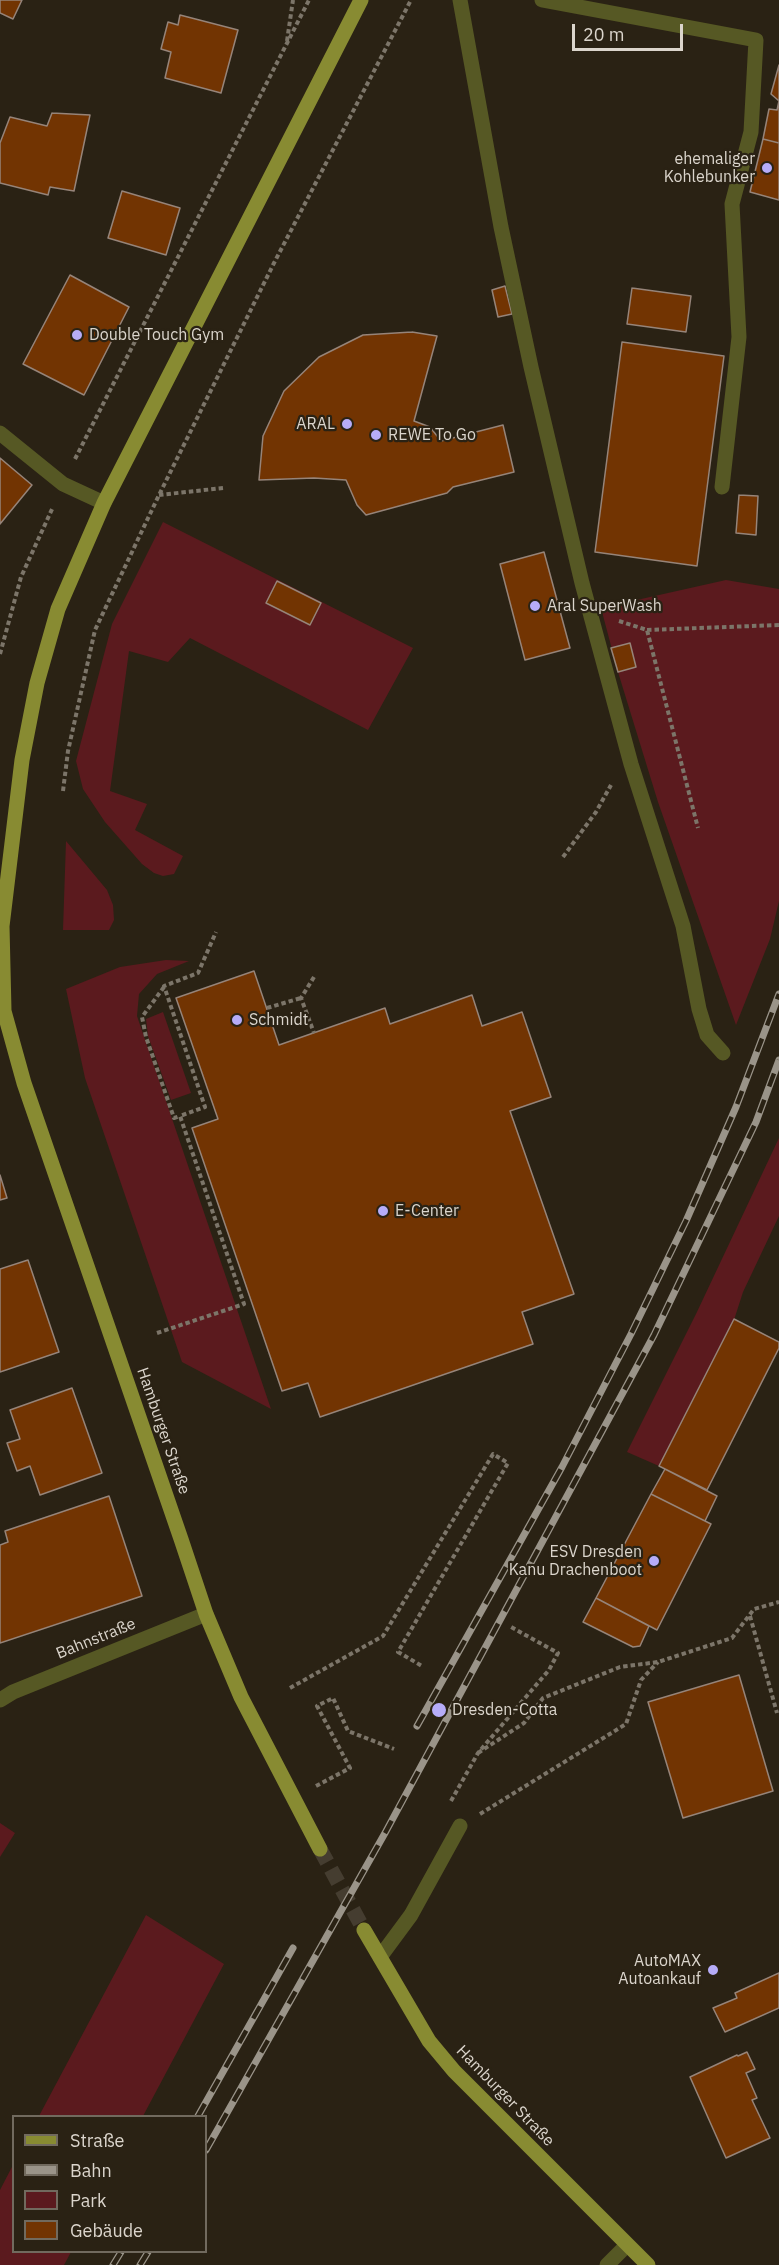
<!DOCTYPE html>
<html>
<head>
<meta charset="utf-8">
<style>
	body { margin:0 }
	#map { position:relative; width:779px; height:2265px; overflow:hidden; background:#2a2214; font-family:"IBM Plex Sans",sans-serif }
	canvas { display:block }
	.legend { position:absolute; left:12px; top:2115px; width:195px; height:138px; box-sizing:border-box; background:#2a2214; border:2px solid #716a5e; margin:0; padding:8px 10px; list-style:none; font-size:18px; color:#dbd5cc }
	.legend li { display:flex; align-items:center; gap:12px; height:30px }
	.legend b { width:30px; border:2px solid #716a5e }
	.scale { position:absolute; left:572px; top:24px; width:111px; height:27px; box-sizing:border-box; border:3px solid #dbd5cc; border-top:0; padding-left:8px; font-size:18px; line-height:21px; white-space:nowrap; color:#dbd5cc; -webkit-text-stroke:4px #2a2214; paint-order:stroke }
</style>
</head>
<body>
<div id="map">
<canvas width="779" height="2265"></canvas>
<ul class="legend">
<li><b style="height:8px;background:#888b32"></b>Straße</li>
<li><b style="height:8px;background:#9a9489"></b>Bahn</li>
<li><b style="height:16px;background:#5b1a1e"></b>Park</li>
<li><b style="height:16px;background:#723402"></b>Gebäude</li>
</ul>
<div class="scale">20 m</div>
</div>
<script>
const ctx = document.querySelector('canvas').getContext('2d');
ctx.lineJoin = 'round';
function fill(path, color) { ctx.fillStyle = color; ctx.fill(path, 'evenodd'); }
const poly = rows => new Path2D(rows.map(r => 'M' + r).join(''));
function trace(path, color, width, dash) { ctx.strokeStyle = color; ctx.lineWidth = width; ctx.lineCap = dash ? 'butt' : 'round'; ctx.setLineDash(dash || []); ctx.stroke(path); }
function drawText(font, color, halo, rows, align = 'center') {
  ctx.font = font + ' "IBM Plex Sans",sans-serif'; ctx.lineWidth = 4.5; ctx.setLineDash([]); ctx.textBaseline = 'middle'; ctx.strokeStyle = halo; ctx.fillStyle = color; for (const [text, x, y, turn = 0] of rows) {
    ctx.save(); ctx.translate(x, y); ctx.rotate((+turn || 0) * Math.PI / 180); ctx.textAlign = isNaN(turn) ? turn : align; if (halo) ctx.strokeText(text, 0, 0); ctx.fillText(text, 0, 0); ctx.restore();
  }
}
fill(poly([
	[163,522,413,648,368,730,190,638,168,662,129,651,110,791,147,804,135,830,183,856,174,874,163,876,154,873,142,864,105,822,83,789,76,761,112,624],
	[726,580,779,589,779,901,770,939,736,1025,658,802,618,672,601,608],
	[66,841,107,890,113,905,114,920,109,930,63,930],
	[166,960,189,961,157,974,139,994,137,1016,271,1409,182,1362,85,1078,66,989,120,967],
	[163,1012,191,1093,171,1100,148,1036,146,1019],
	[779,1138,779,1216,743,1292,734,1320,659,1466,627,1452,696,1314],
	[0,1823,15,1833,0,1857],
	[146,1915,224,1964,143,2116,39,2116],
	[13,2165,14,2252,71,2252,64,2265,0,2265,0,2190]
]), '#5b1a1e');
const building = poly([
	[0,0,22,0,13,19,0,13,0,0],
	[180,15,238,30,221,93,165,78,171,52,161,49,168,22,178,25,180,15],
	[779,65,779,143,763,139,769,109,777,110,779,101,771,94,779,65],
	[52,113,90,115,74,191,50,187,48,195,0,183,0,143,10,117,47,126,52,113],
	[763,139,779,143,779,200,750,192,763,139],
	[122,191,180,208,166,255,108,238,122,191],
	[70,275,129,307,84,395,23,364,70,275],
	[505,286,512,314,498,317,492,290,505,286],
	[632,288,691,296,686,332,627,324,632,288],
	[412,332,437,336,414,421,430,427,441,441,503,425,514,472,453,487,447,493,366,515,357,505,346,480,314,478,259,480,263,436,284,391,319,357,363,335,412,332],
	[622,342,724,356,697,566,595,552,622,342],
	[0,458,32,485,0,524,0,458],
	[739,495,758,496,756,535,736,533,739,495],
	[544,552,570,648,525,660,500,564,544,552],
	[277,581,321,603,310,625,266,603,277,581],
	[630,643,636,667,618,672,611,648,630,643],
	[254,971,279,1045,385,1008,390,1024,472,995,482,1026,522,1012,551,1097,510,1111,574,1294,522,1312,533,1344,320,1417,308,1383,282,1391,192,1128,218,1119,176,998,254,971],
	[0,1175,7,1198,0,1200,0,1175],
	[28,1260,59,1352,0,1372,0,1269,28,1260],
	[734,1319,779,1342,779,1348,707,1490,659,1466,734,1319],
	[72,1388,102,1473,40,1495,30,1466,17,1471,7,1443,20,1439,10,1410,72,1388],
	[665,1469,717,1496,705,1521,651,1494,665,1469],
	[651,1494,711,1524,657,1630,596,1598,651,1494],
	[109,1496,142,1596,0,1643,0,1545,8,1542,5,1531,109,1496],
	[596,1598,649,1626,640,1646,633,1647,583,1622,596,1598],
	[739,1675,773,1791,683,1818,648,1702,739,1675],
	[779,1973,779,2008,725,2032,713,2008,737,1998,735,1993,779,1973],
	[747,2052,755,2069,746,2073,757,2098,752,2100,770,2138,726,2158,690,2077,737,2055,738,2056,747,2052]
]);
fill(building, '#723402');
trace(building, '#968479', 1.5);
trace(poly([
	[320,1849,364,1930]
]), '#453d30', 15, [15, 8]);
trace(poly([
	[287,41,293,0],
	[75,459,309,0],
	[159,495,223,488],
	[619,621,647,630,698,828],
	[647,630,779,625],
	[0,654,21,577,53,507],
	[63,791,68,751,95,630,159,495,274,263,411,0],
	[563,857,596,812,611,785],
	[314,977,301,998,314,1033],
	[164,987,142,1017,146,1037,174,1118,180,1116],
	[267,1008,301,998],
	[157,1333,244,1304,180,1116,205,1107,164,986,198,973,216,932],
	[750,1616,777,1713],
	[290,1688,383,1636,493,1454,508,1463,398,1652,422,1666],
	[478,1753,524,1723,543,1698,620,1667,658,1662,732,1638,754,1609,779,1602],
	[316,1786,350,1768,317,1706,333,1698,348,1731,394,1749],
	[451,1801,478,1753,549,1670,558,1653,511,1627],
	[480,1814,626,1724,641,1680,658,1662]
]), '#7c7569', 4, [4.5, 3]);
trace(poly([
	[460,0,501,227,531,367,582,583,631,764,683,926,699,1009,707,1035,723,1053],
	[542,0,756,40,751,132,732,204,739,337,722,487],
	[380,1957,411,1915,460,1826],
	[607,2265,627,2245]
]), '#565824', 15);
trace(poly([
	[0,433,63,484,104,503],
	[0,1700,13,1692,206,1614]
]), '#565824', 15);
trace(poly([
	[320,1849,241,1697,206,1614,181,1539,24,1083,4,1011,2,926,22,760,37,683,58,609,104,503,361,0],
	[364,1930,429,2041,454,2071,648,2265]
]), '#888b32', 15);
const rail = poly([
	[417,1726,562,1467,631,1334,686,1221,736,1107,779,994],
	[198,2116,293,1948],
	[206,2150,385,1833,654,1335,756,1122,779,1060],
	[113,2265,121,2252],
	[140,2265,148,2252]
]);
trace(rail, '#9a9489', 7);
trace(rail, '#2a2214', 4.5, [14]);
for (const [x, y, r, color] of [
	[767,168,6,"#b6acf8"],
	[77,335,6,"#b6acf8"],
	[347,424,6,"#b6acf8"],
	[376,435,6,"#b6acf8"],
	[535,606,6,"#b6acf8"],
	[237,1020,6,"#b6acf8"],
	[383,1211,6,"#b6acf8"],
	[654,1561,6,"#b6acf8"],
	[439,1710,8,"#b6acf8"],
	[713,1970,6,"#b6acf8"]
]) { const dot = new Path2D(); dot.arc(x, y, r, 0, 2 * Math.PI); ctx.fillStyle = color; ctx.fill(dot); trace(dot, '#2a2214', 2); }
drawText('16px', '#dbd5cc', '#2a2214', [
	["ehemaliger",755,159,"right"],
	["Kohlebunker",755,177,"right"],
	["Double Touch Gym",89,335],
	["ARAL",335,424,"right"],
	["REWE To Go",388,435],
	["Aral SuperWash",547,606],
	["Schmidt",249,1020],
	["E-Center",395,1211],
	["ESV Dresden",642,1552,"right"],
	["Kanu Drachenboot",642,1570,"right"],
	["Dresden-Cotta",452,1710],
	["AutoMAX",701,1961,"right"],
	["Autoankauf",701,1979,"right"]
], 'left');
drawText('16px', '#dbd5cc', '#2a2214', [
	["Hamburger Straße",163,1431,71],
	["Bahnstraße",96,1639,-22],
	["Hamburger Straße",505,2096,46]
]);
</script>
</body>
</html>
